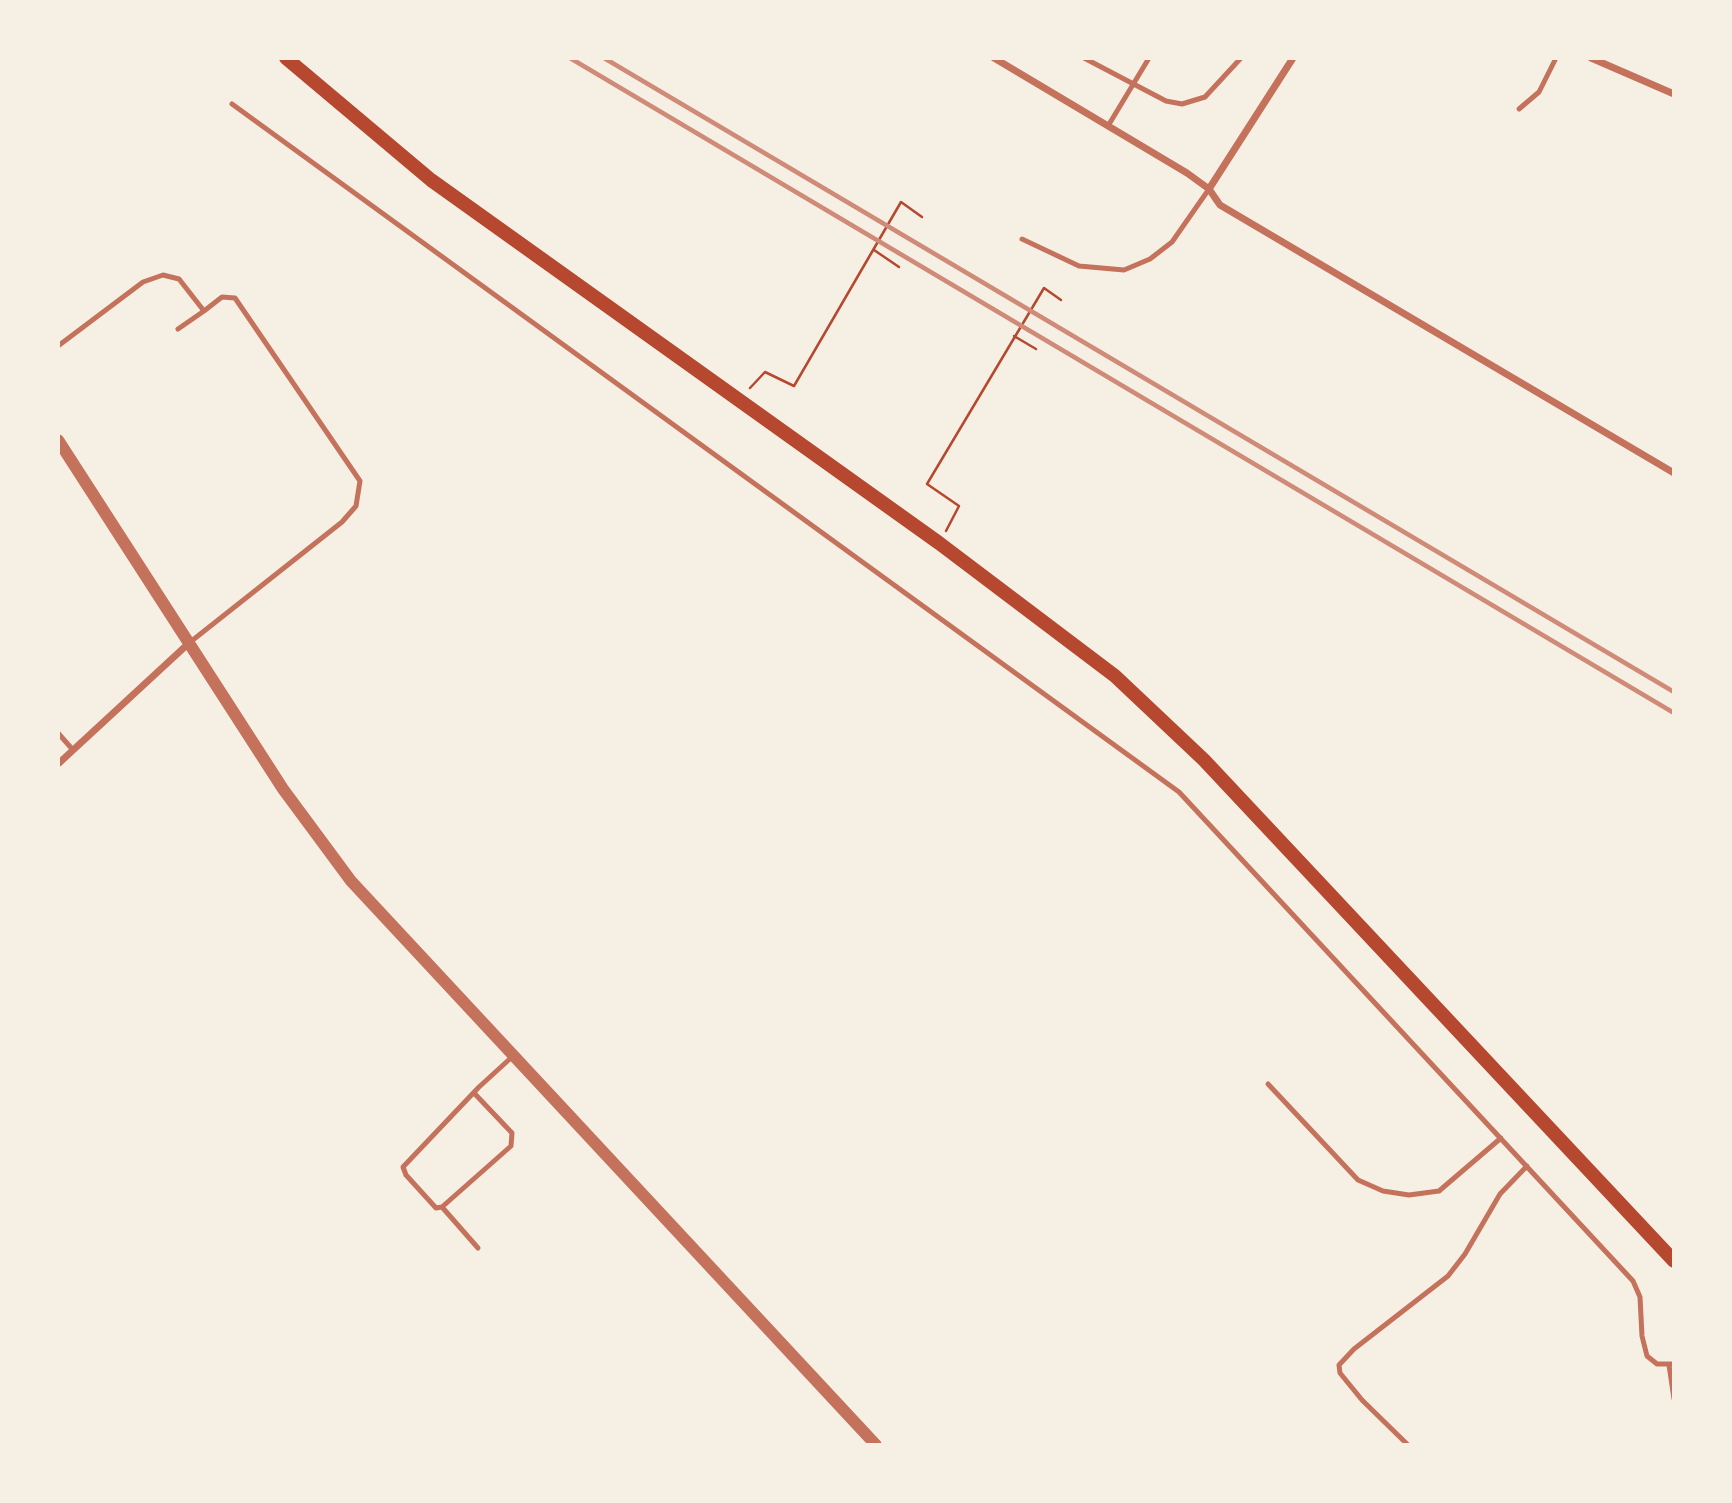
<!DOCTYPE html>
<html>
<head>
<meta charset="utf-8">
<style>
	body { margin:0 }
	#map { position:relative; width:1732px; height:1503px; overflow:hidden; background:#f6efe4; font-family:"Golos Text",sans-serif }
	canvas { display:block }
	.frame { position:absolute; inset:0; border:60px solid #f6efe4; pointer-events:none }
</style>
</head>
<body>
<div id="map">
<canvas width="1732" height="1503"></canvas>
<div class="frame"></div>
</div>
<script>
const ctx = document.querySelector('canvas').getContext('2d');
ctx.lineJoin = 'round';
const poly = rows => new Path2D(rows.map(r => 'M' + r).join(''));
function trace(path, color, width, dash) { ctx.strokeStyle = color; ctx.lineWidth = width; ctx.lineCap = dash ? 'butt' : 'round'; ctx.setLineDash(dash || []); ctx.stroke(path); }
trace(poly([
	[874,250,899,267],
	[1014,336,1036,349],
	[750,388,765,372,794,386,901,202,922,217],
	[946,531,959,506,927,484,1044,288,1061,300]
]), '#b5482f', 2.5);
trace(poly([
	[1084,58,1166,101,1182,104,1205,97,1241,58],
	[232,104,1179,792,1633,1281,1640,1297,1642,1336,1647,1356,1657,1364,1674,1364],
	[1519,109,1539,92,1556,58],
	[1108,126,1149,58],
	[1022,239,1079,266,1124,270,1150,259,1172,242,1209,189],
	[58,346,143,282,163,275,179,279,204,311,178,329],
	[189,643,342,522,356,506,360,481,235,298,222,297,204,311],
	[58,733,73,750],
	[1268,1084,1358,1180,1383,1191,1409,1195,1439,1191,1501,1138],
	[474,1093,512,1133,511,1146,442,1207,436,1208,406,1175,403,1167,479,1087,513,1056],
	[442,1207,478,1248],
	[1669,1365,1674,1399],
	[1408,1445,1362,1400,1340,1373,1339,1365,1354,1349,1448,1276,1465,1254,1500,1194,1527,1166]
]), '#c5725c', 5);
trace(poly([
	[994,58,1187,173,1209,189,1220,205,1674,473],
	[1591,58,1674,94],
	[1209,189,1293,58],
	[58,764,189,643]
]), '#c5725c', 7);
trace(poly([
	[58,440,283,789,351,881,876,1445]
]), '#c5725c', 12);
trace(poly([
	[286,58,431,180,939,543,1115,676,1204,760,1674,1261]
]), '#b5482f', 14);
trace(poly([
	[570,58,1674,713],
	[604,58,1674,692]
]), '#cf8b77', 4.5);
</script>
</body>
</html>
